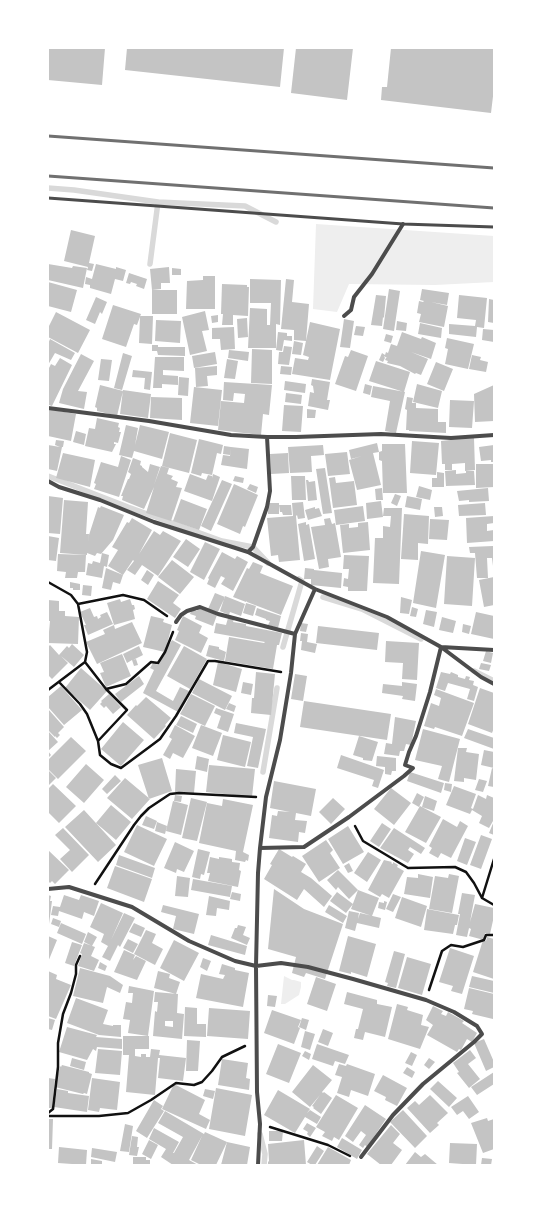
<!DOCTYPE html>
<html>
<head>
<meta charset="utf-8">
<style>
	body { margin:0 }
	#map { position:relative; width:542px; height:1213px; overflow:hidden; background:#fff; font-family:Helvetica,sans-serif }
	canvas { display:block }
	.frame { position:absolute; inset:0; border:49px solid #fff; pointer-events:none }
</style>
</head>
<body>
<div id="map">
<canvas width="542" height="1213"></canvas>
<div class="frame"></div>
</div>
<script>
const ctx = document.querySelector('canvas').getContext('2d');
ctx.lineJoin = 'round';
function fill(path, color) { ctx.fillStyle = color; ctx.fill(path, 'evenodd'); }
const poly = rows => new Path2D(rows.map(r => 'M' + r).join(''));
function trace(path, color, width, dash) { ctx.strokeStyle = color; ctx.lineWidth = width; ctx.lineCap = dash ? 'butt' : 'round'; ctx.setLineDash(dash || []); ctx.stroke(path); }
fill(poly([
	[316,224,494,236,494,282,435,285,349,284,337,312,313,309],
	[284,976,292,980,294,980,301,982,301,987,299,995,285,1004,281,1004]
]), '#eee');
trace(poly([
	[48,188,74,190,158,202],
	[150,264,158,202,245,206,276,222],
	[48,476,128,507,222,541,253,547,268,563],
	[323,597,362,609,421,639],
	[283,647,302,581,299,579],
	[474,671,494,681],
	[263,772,277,688],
	[260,1134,265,1154,264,1165]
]), '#d9d9d9', 5.5);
fill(poly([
	[48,48,105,48,102,85,48,80],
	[127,48,284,48,280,87,125,70],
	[296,48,353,48,347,100,291,93],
	[391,48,494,48,494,88,491,113,381,100,382,87,387,87],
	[71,230,95,236,89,263,94,264,92,271,87,270,88,267,64,261],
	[48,264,72,268,73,266,87,268,83,288,48,280],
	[96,264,116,269,116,267,126,270,123,281,115,279,111,294,90,288,90,285,85,284,86,277,92,279],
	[169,267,170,283,161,283,161,289,152,290,150,269],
	[172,268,181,269,181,275,172,275],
	[129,273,147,279,144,289,136,286,137,284,131,282,130,284,126,283],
	[203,276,215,276,215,309,186,309,187,281,203,280],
	[250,279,281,280,280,325,276,324,276,348,248,348,250,308,267,309,267,325,270,325,271,303,250,303],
	[286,279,294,280,292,302,309,304,306,341,294,340,294,330,281,329],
	[48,282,77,290,71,312,48,306],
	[222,284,247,285,247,287,249,287,248,316,233,315,233,325,222,325,223,314,221,314],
	[389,289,400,291,394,331,383,329],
	[422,289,449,293,447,305,431,302,448,306,444,327,419,322,421,314,417,313,419,301,423,302,424,301,420,300],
	[152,290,177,290,177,314,152,314],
	[376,295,386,296,384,318,383,317,382,326,371,325],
	[459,295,487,298,484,328,477,327,476,337,449,334,449,324,475,326,476,320,457,318],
	[96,297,107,302,102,314,100,312,95,324,86,320],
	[489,299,494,300,494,323,488,322],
	[113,305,141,314,137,325,134,324,126,347,102,339],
	[205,311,209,330,202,331,207,351,190,355,182,317],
	[56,312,90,330,78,353,48,337,48,328],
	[218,315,218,322,212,323,211,316],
	[140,316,153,316,152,344,139,343],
	[247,318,248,337,238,338,237,319],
	[344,319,354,321,350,348,340,347],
	[156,320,181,321,180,343,155,341],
	[397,321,407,323,406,331,396,330],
	[310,322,340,329,330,380,292,374,295,358,308,360,309,357,303,355],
	[420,323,442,328,441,338,418,334],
	[356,326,365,327,363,336,354,335],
	[234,327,235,349,221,350,220,339,212,339,212,328],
	[483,329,494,330,494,342,482,340],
	[278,332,287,333,287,336,292,336,292,341,284,340,282,351,276,350],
	[402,332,421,339,422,337,436,343,431,359,411,352,428,359,421,375,416,373,415,374,400,366,387,363,388,361,385,360,386,358,387,358,384,356,385,358,383,362,379,360,382,353,385,355,386,352,388,353,391,344,397,346],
	[386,334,393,336,391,343,384,341],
	[447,338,474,344,468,369,445,364,448,349,445,348],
	[50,339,75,353,71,360,55,353,48,365,48,344],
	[294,341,303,343,301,355,292,354],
	[152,345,158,345,158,347,185,347,185,356,158,355,157,351,152,351],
	[284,346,292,347,289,365,278,364,279,352,283,352],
	[252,349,272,350,272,384,251,383],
	[229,350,249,352,248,361,228,358],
	[351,350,368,356,356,391,335,384,345,356,348,357],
	[215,352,217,364,194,368,192,356],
	[123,353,132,356,122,390,114,388],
	[81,354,94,361,78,391,87,392,84,409,59,403,63,389],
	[472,355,481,357,480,360,488,362,486,372,469,369],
	[155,357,184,357,184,371,163,370,163,375,178,376,178,385,162,384,162,388,153,388],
	[60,358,72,365,52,406,49,405,48,407,48,370,51,364,55,366],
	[101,359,112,360,109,381,98,380],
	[227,359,238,361,235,379,224,378],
	[376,361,410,372,404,392,369,381],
	[436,362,453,369,444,391,427,384],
	[217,366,217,375,207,376,208,386,196,387,195,368],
	[281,366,292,367,291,375,280,374],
	[133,370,152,372,150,390,144,389,145,378,132,377],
	[179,377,189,378,188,396,178,395],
	[312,379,330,382,327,400,330,400,328,410,308,406,310,392,314,393,313,386,311,385],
	[285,381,306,384,305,393,284,390],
	[224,382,272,385,269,415,263,414,261,435,218,430,221,401,244,403,245,394,234,393,233,401,223,400],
	[365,384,372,386,370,395,363,393],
	[417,384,442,391,438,408,413,402],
	[100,385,123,391,117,416,97,411,97,408,95,407],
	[494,385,494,421,475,422,474,394],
	[373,386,405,392,396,433,385,431,390,401,371,397],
	[194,387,222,390,218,426,190,423],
	[123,390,151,394,148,418,120,414],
	[286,393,302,395,301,404,285,402],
	[151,397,182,398,182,420,150,418],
	[407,397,413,398,412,403,416,403,416,408,438,409,438,422,446,422,446,433,409,431,409,430,406,430,407,410,405,409],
	[450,400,474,401,472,428,449,427],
	[284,405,303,406,301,432,282,431],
	[48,409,76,414,71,441,48,436],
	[307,409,316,410,315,418,307,418],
	[97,418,119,423,118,427,120,428,119,432,121,432,118,443,114,442,114,444,116,444,112,452,85,446,89,428,95,429],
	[126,425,138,428,135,445,140,425,169,432,162,459,134,451,132,458,119,455],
	[76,431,86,434,84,445,73,442],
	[170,433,197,440,189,473,162,466],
	[474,438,475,470,465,471,465,463,452,464,452,470,445,470,445,464,442,464,441,441,450,440,450,439],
	[199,439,223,445,221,454,217,453,212,475,202,473,201,476,191,473],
	[56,440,64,441,63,447,62,447,57,471,48,469,48,445,60,447,55,445],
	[412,441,439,443,436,475,410,473],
	[377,443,379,452,373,453,381,485,357,490,349,460,362,456,351,459,349,450],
	[382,444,405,444,407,493,383,493,382,461,379,460,379,452,382,451],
	[323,445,324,455,311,456,312,472,290,473,288,447],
	[494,445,494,462,491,462,491,460,481,461,479,447],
	[224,446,231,447,230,455,223,454],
	[231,447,249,449,247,469,221,465,223,455,230,456],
	[347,452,350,474,328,476,325,454],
	[63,453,95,460,90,487,56,478],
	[288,453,289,473,271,474,270,454],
	[121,456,131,460,119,497,94,489,96,484,94,483,101,462,118,467],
	[133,458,141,461,140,465,142,466,142,467,148,472,150,464,160,467,154,485,161,466,169,468,167,474,173,476,171,479,178,482,176,487,182,488,171,521,146,513,154,487,144,509,122,500,123,496,121,496,128,479,129,479,131,474,128,472],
	[476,464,494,464,494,487,476,488],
	[325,468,332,513,323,514,316,469],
	[456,470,456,474,466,473,466,471,474,471,475,485,446,486,445,471],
	[437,472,444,473,444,487,432,487,432,478,437,478],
	[190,474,206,480,208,475,212,476,212,478,213,474,220,477,212,501,184,491],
	[235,476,244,478,243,483,233,481],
	[291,476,305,476,306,500,292,500],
	[335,477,336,483,354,481,357,505,333,508,329,478],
	[222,480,232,484,211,531,201,526],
	[306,480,308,480,309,482,315,481,317,500,308,501],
	[234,484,258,495,245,527,243,526,240,534,217,524],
	[250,484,258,487,256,493,247,489],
	[419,486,432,490,430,500,416,497],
	[382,488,383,500,376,500,375,489],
	[488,488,489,501,469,502,469,500,459,501,457,491],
	[395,494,401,496,397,506,391,503],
	[48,496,63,498,60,534,48,533],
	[407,496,422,499,420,510,405,507],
	[181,499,207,509,199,530,173,521],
	[64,500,88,502,86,534,89,534,88,543,89,535,98,507,100,508,101,506,124,515,113,540,101,554,97,553,95,556,87,553,87,555,60,553],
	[381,501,383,517,367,519,366,503],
	[303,502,305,518,298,519,297,515,296,516,300,560,279,562,278,555,271,556,267,518,293,516,292,503],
	[268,503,279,503,279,514,268,514],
	[485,503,486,515,459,516,458,505],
	[279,505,291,505,292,515,283,515,282,512,280,512],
	[363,506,365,521,336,525,334,510],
	[315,507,315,509,319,508,322,516,308,520,305,510],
	[434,507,442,507,443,516,435,517],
	[384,508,402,508,399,584,373,583,375,538,383,538,383,526,390,527,391,516,383,516],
	[404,514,429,516,428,544,418,543,418,560,401,559],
	[494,516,494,523,487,524,487,531,494,530,494,541,467,543,466,518],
	[132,518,152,530,139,554,154,531,160,535,163,531,181,541,158,576,142,565,135,575,127,570,134,561,133,560,123,575,108,566,118,550,112,547,127,522,129,523],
	[330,518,332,524,335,523,341,557,328,559,329,567,319,569,311,527,325,525,324,519],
	[430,519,449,520,447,540,429,539],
	[306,522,306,525,309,524,315,559,304,561,298,524],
	[368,522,370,550,343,553,340,525,349,524,349,528,358,527,358,523],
	[48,536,59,538,56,561,48,560],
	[186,539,200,549,188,567,173,557],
	[205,542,220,549,204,580,190,572],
	[493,546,494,547,494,566,493,566,492,558,487,558,488,578,477,578,475,553,470,553,469,547],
	[421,551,445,555,436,608,413,603],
	[222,552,235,559,237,556,248,562,233,591,221,584,225,578,221,576,215,588,207,584,209,579,208,578],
	[102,553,109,555,107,567,104,566,102,578,86,575,88,563,92,564,93,561,100,563],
	[58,554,86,555,85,572,78,572,77,578,65,578,66,572,57,571],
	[344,555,369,556,367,591,348,591,348,587,343,586,344,578,348,579,349,569,343,569],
	[447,556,475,558,472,606,444,604],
	[172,560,194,577,180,594,158,577],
	[253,562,263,566,260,573,293,586,281,615,247,602,247,601,246,602,233,597,247,568,249,569],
	[106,568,123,575,120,584,113,582,111,590,102,588],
	[305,568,314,569,314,570,342,573,341,588,311,585,311,579,304,579],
	[147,570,154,575,148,585,141,580],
	[494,577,494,605,484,607,479,580],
	[158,581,179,595,173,603,181,609,175,618,147,599],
	[70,582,80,584,80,590,73,590,73,588,70,588],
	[83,585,92,586,91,596,82,595],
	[215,593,225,597,217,614,208,609],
	[225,596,245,604,241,616,230,612,229,615,220,611],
	[401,597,412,600,409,614,400,613],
	[120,599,121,602,130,599,132,605,134,605,135,609,133,610,135,619,114,625,107,603],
	[48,600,59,601,59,611,65,611,65,616,79,617,78,644,48,643,50,621,48,621],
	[246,603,256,606,253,616,243,613],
	[412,607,418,609,416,617,410,616],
	[90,608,94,617,97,616,98,619,101,617,100,615,107,612,113,624,88,635,84,625,86,625,80,612],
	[198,608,217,615,213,626,195,619,196,616,190,614,192,609,197,611],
	[257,608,281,616,278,628,268,625,270,621,266,620,266,619,255,615],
	[426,610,437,612,434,627,423,624],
	[476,612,494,616,494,639,471,634],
	[151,616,164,619,163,622,172,625,165,652,172,640,181,645,156,691,173,701,180,687,189,691,178,712,143,693,154,670,150,668,153,663,158,665,165,652,143,647],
	[183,616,202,626,199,633,208,638,201,653,175,640,179,631,177,630],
	[442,617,456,621,453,633,439,630],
	[228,618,234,619,233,622,246,624,246,626,282,633,279,645,277,645,273,669,225,661,229,637,264,643,265,642,214,633,216,623,226,625],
	[132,622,142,643,97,664,86,642,105,634,103,630,114,625,115,629],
	[301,623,308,624,306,632,300,631],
	[463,624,471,626,469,634,462,632],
	[318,626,379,633,377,650,316,643],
	[301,633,308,634,307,642,317,644,315,653,301,650,302,641,300,641],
	[386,641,419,643,417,680,402,679,403,663,385,662],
	[72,644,84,655,74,667,61,656,68,663,52,679,48,675,48,647,50,645,59,655,67,646,69,648],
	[209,645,219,647,219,649,226,652,224,661,206,656],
	[139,646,143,655,133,660,136,659,138,665,134,666,132,660,127,663,123,654],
	[184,646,207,659,190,689,167,676],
	[486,651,493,653,491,663,483,661],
	[122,654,131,676,106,687,100,673,104,672,100,663],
	[218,662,242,669,236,692,213,685],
	[481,663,491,665,489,671,479,669],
	[81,668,107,691,90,710,65,688],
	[256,672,275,674,271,715,251,713,252,698,254,698],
	[441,672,450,674,451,672,458,675,458,677,465,679,466,676,470,677,469,680,474,681,473,685,478,687,474,701,467,699,470,689,448,683,445,691,436,688],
	[295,674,307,676,303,701,291,699],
	[139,676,144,684,121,702,115,694],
	[199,679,232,696,225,710,192,693],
	[243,682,253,684,251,695,241,693],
	[402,682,417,684,415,701,402,699,403,696,382,693,383,684,402,686],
	[61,686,82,710,64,725,48,707,48,697],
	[480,688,494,693,494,728,492,733,468,724],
	[436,689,474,703,462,736,435,727,434,729,424,726,431,703,439,706,441,698,434,695],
	[109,694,121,707,113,714,106,706,104,708,100,704,102,702,101,701],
	[191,694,215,706,205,726,180,714],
	[146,697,171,718,165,725,166,726,154,739,127,715,136,705,137,706],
	[304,701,391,714,387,740,300,727],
	[229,703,236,706,234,712,226,709],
	[216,708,234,714,228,732,217,728,221,716,214,713],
	[48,709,64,727,58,733,60,735,57,738,55,736,55,737,48,730],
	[181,716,197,724,193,733,176,725],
	[395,717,416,721,411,745,406,744,404,751,400,751,399,756,384,754,386,743,392,744],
	[123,722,144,740,121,766,101,749],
	[236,723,266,729,258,768,247,766,253,737,234,733],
	[175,725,195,736,183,758,173,753,170,759,163,755,172,739,169,737],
	[201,725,222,733,213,756,192,748],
	[423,729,460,739,449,782,438,779,442,766,415,760],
	[468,729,494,738,494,749,464,738],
	[48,731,58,742,48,751,51,755,48,758],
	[223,735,251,742,245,767,217,760],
	[359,736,378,742,372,761,363,760,363,758,353,755],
	[71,737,86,751,58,779,48,769,48,760],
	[458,748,467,748,466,752,479,754,476,780,464,778,464,782,454,781],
	[484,750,494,752,494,768,481,765],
	[341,755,384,770,378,788,372,786,374,780,337,768],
	[197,756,209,759,207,772,195,769],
	[377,756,396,758,396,771,392,771,391,775,385,774,385,767,376,766],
	[162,758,172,791,149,799,138,765],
	[86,764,104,780,84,803,66,787],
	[209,765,255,769,252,797,206,792],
	[492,768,494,769,494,787,488,786],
	[176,769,196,771,194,793,175,792],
	[48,770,56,778,48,786],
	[410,772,444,783,441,793,407,781],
	[115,775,121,781,107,794,102,789],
	[125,778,150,799,132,819,107,798],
	[479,779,487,781,483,792,475,790],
	[274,781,316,789,311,816,296,813,295,820,307,821,305,833,299,832,298,842,269,838,272,815,277,816,278,811,290,812,270,808],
	[445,783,452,784,451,792,444,790],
	[53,784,76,806,59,823,48,812,48,789],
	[454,786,476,794,471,808,473,809,478,795,486,799,487,795,494,798,494,835,489,833,494,821,493,821,489,828,479,823,482,816,472,810,470,814,446,805],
	[391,788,411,803,394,825,374,809],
	[417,793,424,797,419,807,412,803],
	[175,795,182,796,181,802,174,801],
	[425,796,437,801,434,811,422,807],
	[191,798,207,802,197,841,182,838],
	[333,798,345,809,331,824,319,812],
	[223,799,253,805,243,852,249,855,248,861,246,860,245,862,235,860,236,851,199,843,207,803,222,806],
	[173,801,188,805,181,835,166,831],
	[111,805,131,822,116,840,96,823],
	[420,806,441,817,426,843,405,832],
	[84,810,116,845,98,862,65,827],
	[146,816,157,821,154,829,142,825],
	[443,819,457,827,460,821,468,826,451,858,441,853,438,858,429,853,432,848,429,846],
	[157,822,167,826,165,834,155,831],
	[382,823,391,829,379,847,370,841],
	[137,825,167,839,154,866,124,852],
	[348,826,364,852,343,864,328,839],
	[63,828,89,855,72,872,60,859,70,850,55,835],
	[394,828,425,848,421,854,410,847,408,850,414,854,408,863,380,848],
	[481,835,492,839,481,869,470,865],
	[465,838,476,842,467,865,457,861],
	[326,840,333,850,330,853,340,868,319,882,302,856],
	[175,842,194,851,184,872,177,869,176,873,164,868],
	[198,849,210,852,204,875,201,874,200,879,192,877],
	[279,849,292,857,293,856,306,864,301,872,311,878,308,883,311,878,332,896,324,907,304,889,297,900,264,879,272,865,270,864],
	[48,850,69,870,55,884,52,881,50,883,48,881],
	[368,852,381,860,367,882,354,873],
	[119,855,155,868,152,878,116,865],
	[210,857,219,859,219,857,232,859,232,862,240,863,239,870,241,871,238,887,208,881,210,873,207,873],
	[384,860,392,862,391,863,393,864,393,862,398,865,397,867,404,871,389,898,382,894,380,897,368,890],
	[349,863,353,871,348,873,344,866],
	[115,866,152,879,144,902,107,888],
	[338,870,358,890,349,899,338,887,336,890,327,880],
	[418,874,433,877,430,898,404,894,407,877,418,878],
	[449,874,459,876,452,913,429,909,435,876,448,878],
	[177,876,190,878,188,897,175,896],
	[193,879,232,886,230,897,191,890],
	[274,889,304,909,343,924,325,979,306,973,304,977,292,973,296,957,268,949],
	[358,890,379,898,372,916,351,909],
	[232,892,241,894,240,901,230,899],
	[337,892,353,904,346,913,330,901],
	[462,893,475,895,470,922,475,904,494,908,494,916,490,934,485,933,484,940,469,936,471,929,469,928,467,937,456,935,460,914,458,914],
	[393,894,401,897,393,912,386,909],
	[48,895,51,896,50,901,52,901,49,924],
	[64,895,79,900,81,895,99,901,94,916,84,912,82,919,59,911,58,916,51,915,53,906,60,907],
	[209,896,230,901,229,910,217,908,216,916,206,915],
	[402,897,427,906,421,927,395,918],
	[384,901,387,902,385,910,378,908,379,902,384,903],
	[101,903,123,913,111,940,124,913,135,918,120,947,118,945,110,961,102,957,108,946,101,942,104,934,90,927],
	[163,905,199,914,194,934,173,929,176,916,161,912],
	[329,905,347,916,343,923,325,912],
	[427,909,459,915,457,925,455,925,453,934,424,930],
	[349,911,359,913,358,919,360,913,381,918,379,928,357,923,355,931,345,928],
	[53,918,61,921,59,927,51,924],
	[61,923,86,934,82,944,57,933],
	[134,923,145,928,141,937,129,932],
	[238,925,246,927,243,935,250,938,247,945,231,938,235,928,237,928],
	[146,930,156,934,152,943,163,949,155,965,134,954],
	[88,932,97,937,92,946,84,942],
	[211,935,247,946,245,955,208,945],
	[48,936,57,940,48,962],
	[348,936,376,944,367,977,351,972,351,974,339,971],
	[487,937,494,939,494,979,473,972,483,940,486,941],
	[128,939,138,944,133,953,123,948],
	[174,940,199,953,184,981,160,968],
	[72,942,82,945,74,966,65,963],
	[84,943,95,947,91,956,99,960,94,971,78,966,82,954,80,953],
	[450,948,474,956,462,994,451,991,453,986,439,982],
	[124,950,135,955,133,960,136,956,146,961,137,980,114,972],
	[394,951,405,954,396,988,387,986,388,983,385,982],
	[407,957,431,964,422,995,398,988],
	[203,958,211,961,207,971,200,967],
	[100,962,107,966,105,971,98,968],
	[222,964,235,968,235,970,249,973,243,1007,196,998,201,974,223,979,225,975,219,974],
	[80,968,110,976,123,985,120,993,107,987,103,1003,73,996],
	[48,971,57,975,56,979,71,985,56,1019,48,1016],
	[158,971,170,974,169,978,180,982,176,994,154,988],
	[472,976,494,981,494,993,469,987],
	[316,977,336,984,327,1011,307,1004],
	[129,986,154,991,148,1036,128,1033,130,1020,123,1019,126,1002,132,1003,133,993,128,993],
	[469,988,494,994,493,1019,472,1014,473,1011,464,1009],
	[155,992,178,994,177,1013,184,1014,182,1039,153,1036,155,1011,157,1012,158,1002,154,1002],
	[165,1021,173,1021,173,1027,165,1026],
	[347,992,377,1000,377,1004,392,1007,385,1037,365,1032,363,1040,354,1038,356,1029,358,1029,363,1009,344,1004],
	[268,995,277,996,275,1007,267,1006],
	[76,998,108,1010,103,1024,113,1026,113,1025,121,1025,121,1037,99,1035,67,1023],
	[397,1004,408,1007,407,1010,423,1015,421,1025,429,1027,420,1049,388,1039],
	[433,1006,443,1011,441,1014,446,1016,448,1012,464,1021,462,1023,477,1033,472,1042,467,1039,461,1050,459,1049,457,1052,427,1035,433,1025,426,1020],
	[185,1007,197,1008,197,1024,206,1024,206,1037,184,1036],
	[209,1008,250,1011,248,1039,207,1036],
	[272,1010,301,1020,298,1027,300,1028,294,1044,264,1033],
	[48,1018,55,1020,52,1030,48,1029],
	[302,1018,309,1020,306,1030,299,1027],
	[67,1027,97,1035,96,1037,122,1039,122,1049,97,1047,96,1051,93,1049,87,1060,59,1052],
	[323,1029,333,1033,328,1046,318,1042],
	[305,1031,315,1034,310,1050,301,1047],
	[123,1036,149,1036,149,1049,135,1049,135,1056,141,1057,141,1054,146,1054,146,1057,150,1057,151,1049,160,1050,159,1055,186,1058,183,1081,158,1078,160,1058,158,1058,155,1095,126,1092,129,1055,123,1055],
	[484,1039,494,1062,494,1067,486,1071,474,1043],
	[187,1040,200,1041,198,1071,186,1071],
	[278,1044,301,1053,289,1083,266,1074],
	[317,1044,349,1055,345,1064,335,1061,333,1066,312,1059],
	[98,1049,122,1051,120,1075,95,1073],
	[470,1050,476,1058,468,1064,480,1079,469,1088,457,1073,459,1072,453,1063],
	[305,1051,311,1054,309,1060,302,1056],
	[411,1052,417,1055,412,1066,405,1063],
	[72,1058,86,1062,84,1070,70,1066],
	[429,1058,435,1062,429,1069,424,1065],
	[222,1059,248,1063,246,1078,250,1079,249,1090,218,1085],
	[339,1064,346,1066,347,1064,375,1074,368,1096,351,1090,349,1097,337,1093,342,1077,335,1075],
	[62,1065,89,1072,89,1073,92,1074,87,1094,84,1093,83,1094,55,1087,60,1066,61,1067],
	[313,1065,332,1080,322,1092,323,1093,324,1092,332,1098,321,1114,313,1108,314,1107,312,1106,320,1095,310,1107,292,1092],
	[407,1067,415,1072,412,1078,403,1073],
	[494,1072,494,1084,477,1095,471,1087],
	[383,1075,407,1088,397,1106,385,1100,386,1097,374,1091],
	[48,1078,55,1079,52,1108,48,1108],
	[92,1078,120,1082,117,1110,100,1108,99,1112,88,1110],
	[438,1081,457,1098,449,1107,430,1089],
	[174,1084,205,1100,199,1114,210,1120,206,1129,162,1109],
	[216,1088,252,1095,245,1136,209,1129],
	[57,1089,68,1091,68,1093,89,1096,87,1112,54,1107],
	[205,1089,215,1091,213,1099,203,1096],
	[278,1090,310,1109,307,1113,310,1110,321,1117,317,1124,305,1117,295,1133,264,1115],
	[336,1095,358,1108,339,1140,334,1137,332,1141,322,1136,325,1132,316,1127],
	[430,1095,448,1113,437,1123,439,1125,430,1133,407,1108,415,1101,419,1105],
	[468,1096,479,1112,469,1119,463,1111,457,1115,451,1107],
	[154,1100,163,1106,161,1109,158,1107,164,1111,147,1138,136,1131],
	[365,1105,386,1119,367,1147,365,1145,363,1148,359,1145,366,1135,361,1131,353,1142,345,1136],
	[403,1110,427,1136,415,1148,390,1122],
	[165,1111,204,1134,205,1132,227,1142,216,1165,201,1165,191,1160,202,1136,189,1160,198,1165,173,1165,161,1157,166,1149,149,1139,154,1128,179,1142,173,1153,174,1153,183,1137,158,1123],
	[487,1118,488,1121,494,1119,494,1149,483,1153,471,1123],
	[48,1119,53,1119,52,1149,48,1149],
	[307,1123,316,1128,310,1137,307,1134,308,1132,303,1129],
	[125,1124,133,1126,129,1152,120,1151],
	[391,1125,400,1134,393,1143,402,1150,391,1165,381,1165,367,1154],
	[269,1131,283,1131,282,1141,269,1141],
	[132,1136,138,1137,137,1147,139,1147,137,1156,129,1155],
	[342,1138,362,1150,357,1159,337,1147],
	[149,1140,158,1145,151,1159,142,1154],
	[304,1140,306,1165,268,1165,268,1162,269,1161,268,1144],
	[227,1142,250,1147,247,1165,221,1165],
	[450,1143,477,1144,476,1165,449,1163],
	[317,1146,324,1151,315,1165,312,1165,307,1162],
	[59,1147,87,1150,86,1165,58,1163],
	[328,1147,351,1160,349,1165,317,1165],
	[92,1148,117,1152,115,1162,91,1157],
	[415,1152,421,1157,425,1154,438,1165,405,1165],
	[133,1157,146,1157,146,1160,150,1160,150,1165,133,1165],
	[482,1158,492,1159,491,1165,481,1165],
	[91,1159,102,1161,102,1165,91,1165]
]), '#c4c4c4');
trace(poly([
	[48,582,71,595,78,604,87,652,85,662,48,690],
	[78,604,123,595,144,600,167,616],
	[85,662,106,689,126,684,151,662,158,663,165,652,173,632],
	[59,682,80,704,87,714,98,741,127,710,106,689],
	[98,741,100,755,111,764,121,768,148,748,160,739,176,716,208,661,215,661,281,672],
	[355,826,363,841,408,868,455,867,466,872,474,883,482,898,494,905],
	[95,884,134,825,141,816,149,808,170,794,179,793,256,797],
	[482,898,494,859],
	[429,990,442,951,451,945,463,947,484,940,486,935,494,935],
	[48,1113,53,1109,58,1067,58,1043,63,1014,71,993,76,974,76,965,80,956],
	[48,1116,99,1116,128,1113,151,1100,176,1083,194,1085,202,1082,212,1071,222,1057,245,1046],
	[270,1127,328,1145,350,1156]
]), '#111', 2.5);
trace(poly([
	[48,198,403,224,494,227]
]), '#4c4c4c', 3);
trace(poly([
	[344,316,351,310,354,297,372,274,403,224],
	[48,408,149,421,231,435,267,437],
	[48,481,59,487,100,500,154,522,248,552,315,589,387,617,441,647,481,677,494,684],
	[248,552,253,547,267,507,270,491,267,437,296,437,381,434,451,438,494,435],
	[176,622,181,615,187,611,200,607,218,614,295,634],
	[260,848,304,847,349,817,404,776,413,768,405,765,409,752,416,736,430,692,441,647,494,650],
	[48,889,69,887,132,907,189,941,235,961,256,966,281,963,308,967,353,979,426,1000,454,1012,477,1026,482,1034,474,1042,423,1084,393,1115,361,1157],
	[258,1165,260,1124,257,1092,256,966,258,873,260,848,266,797,280,740,291,673,295,634,315,589]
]), '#4c4c4c', 4);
trace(poly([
	[48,136,494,168],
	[48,176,494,208]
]), '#707070', 3);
</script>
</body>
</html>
